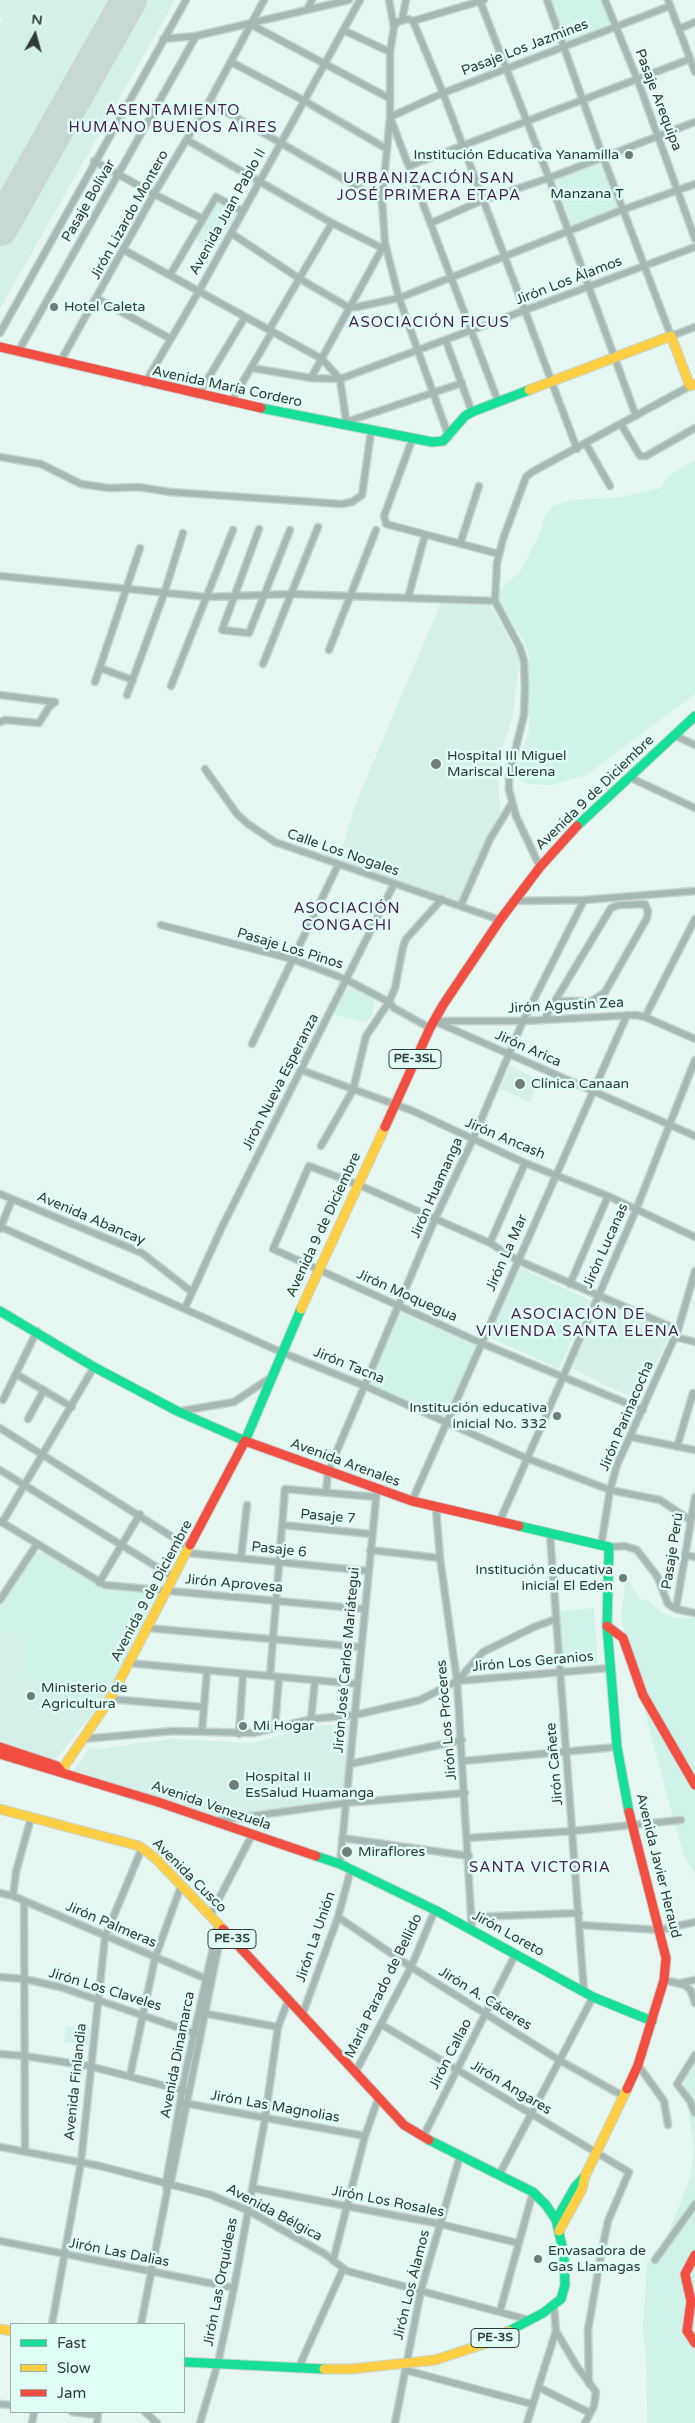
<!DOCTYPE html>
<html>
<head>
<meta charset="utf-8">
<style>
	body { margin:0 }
	#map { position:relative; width:695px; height:2423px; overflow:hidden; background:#e6f7f2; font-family:"Varela Round",sans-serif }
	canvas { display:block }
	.legend { position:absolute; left:10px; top:2323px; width:175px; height:90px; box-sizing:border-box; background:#e0fdf5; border:1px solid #9aafa9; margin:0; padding:6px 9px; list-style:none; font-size:15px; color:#303b38 }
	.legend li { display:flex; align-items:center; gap:10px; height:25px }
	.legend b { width:25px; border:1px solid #9aafa9 }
	.north { position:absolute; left:10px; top:10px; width:50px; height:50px; -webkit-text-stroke:4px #e0fdf5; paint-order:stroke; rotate:7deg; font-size:14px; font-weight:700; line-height:20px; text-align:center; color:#303b38 }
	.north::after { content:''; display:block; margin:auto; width:18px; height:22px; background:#303b38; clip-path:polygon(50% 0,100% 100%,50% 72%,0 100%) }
</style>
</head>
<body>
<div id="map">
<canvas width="695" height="2423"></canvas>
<ul class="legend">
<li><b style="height:6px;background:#16e098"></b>Fast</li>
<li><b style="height:6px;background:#ffcf43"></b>Slow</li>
<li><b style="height:6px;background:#f24e42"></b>Jam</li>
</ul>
<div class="north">N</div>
</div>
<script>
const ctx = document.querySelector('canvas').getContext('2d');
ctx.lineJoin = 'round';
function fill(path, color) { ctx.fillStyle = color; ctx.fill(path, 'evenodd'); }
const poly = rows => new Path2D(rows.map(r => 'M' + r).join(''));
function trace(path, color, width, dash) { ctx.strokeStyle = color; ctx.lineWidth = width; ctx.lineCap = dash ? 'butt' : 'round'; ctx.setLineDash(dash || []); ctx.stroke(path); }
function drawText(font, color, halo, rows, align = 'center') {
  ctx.font = font + ' "Varela Round",sans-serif'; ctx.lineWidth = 5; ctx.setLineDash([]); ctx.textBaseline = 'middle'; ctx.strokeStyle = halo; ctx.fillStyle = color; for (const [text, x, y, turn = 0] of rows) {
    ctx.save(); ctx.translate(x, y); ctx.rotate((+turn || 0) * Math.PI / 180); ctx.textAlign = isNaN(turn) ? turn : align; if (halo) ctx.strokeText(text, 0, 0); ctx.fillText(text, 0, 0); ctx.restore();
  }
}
fill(poly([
	[0,0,175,0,0,309,0,24,3,19,0,17],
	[489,602,518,655,519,665,512,719,502,749,498,780,501,822,461,901,344,863,340,855,356,803,440,605,444,603],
	[510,1066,540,1080,530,1102,500,1089],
	[603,1301,668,1329,669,1335,639,1401,573,1369,572,1363,599,1303],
	[0,1630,27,1639,22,1671,31,1679,92,1714,54,1761,0,1740],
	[352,1724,346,1801,219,1819,74,1770,90,1748,99,1749,171,1739,252,1743,316,1726]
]), '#d4f0e8');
fill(poly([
	[549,0,601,0,610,24,564,41],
	[601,162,619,208,572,226,555,179],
	[217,200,237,212,214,251,194,239],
	[695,460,695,694,585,776,570,779,555,785,527,784,518,778,520,758,529,731,529,656,524,641,503,609,499,596,500,589,520,572,540,533,544,518,552,506,573,500,621,497,660,488,670,475],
	[352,987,375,999,372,1016,367,1022,334,1015,342,995],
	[520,1268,590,1300,559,1369,489,1337],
	[400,1312,478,1346,446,1417,369,1383],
	[607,1312,622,1318,610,1345,595,1338],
	[42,1552,98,1585,159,1593,112,1686,92,1714,31,1679,22,1671,27,1639,0,1630,0,1605,31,1556],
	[626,1577,640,1600,647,1599,662,1613,675,1618,695,1618,695,1874,685,1858,677,1832,626,1642,621,1616],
	[594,1608,598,1663,556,1666,552,1612],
	[66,2026,90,2029,88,2045,64,2042],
	[695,2062,695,2423,647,2423,646,2357,643,2328,647,2261,665,2242,690,2178,694,2150,684,2079]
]), '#cff3e9');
trace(poly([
	[0,228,129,0]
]), '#c8d8d4', 36);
const street = poly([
	[389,0,394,27],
	[547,0,603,157,671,336,695,327],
	[605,0,638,81,695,239],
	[668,0,695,72],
	[480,1,549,178,636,416],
	[307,10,312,0],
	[402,20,406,0],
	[413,21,443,93,577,449],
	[250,24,389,98],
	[679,29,695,22],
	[343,30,390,52],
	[163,39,196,36,349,0],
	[231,62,303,100,387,149],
	[209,102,382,201],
	[187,140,332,223,382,248],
	[94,161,154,194,203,219],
	[409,166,690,59],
	[431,223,483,200,549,178,695,122],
	[231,233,300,279,348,307,357,307,399,298,622,210,695,184],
	[124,250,322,359,340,379,347,426],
	[170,275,216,197,242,211],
	[98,299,171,339],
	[269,330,332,223],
	[0,333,186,0],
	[446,341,472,412],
	[18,352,196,36],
	[60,362,154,194,209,102,264,0],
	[252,368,311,378,340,379,695,247],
	[311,378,384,245],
	[145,383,199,291,360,0],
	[198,395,245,317],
	[498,401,390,117,443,93,670,6],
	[231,402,272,332],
	[346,422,462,383],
	[621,424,640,456,646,456,695,428],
	[449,437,399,298,385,243,382,201,390,117,390,52,394,27,397,22,408,19,413,21,484,0],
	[412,440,384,516,386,524,499,554],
	[586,444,610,486],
	[0,457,41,464,81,484,109,488,138,487,170,492,342,504,352,502,362,495,371,432],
	[259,529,222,630,249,633,290,530],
	[460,544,479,486],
	[0,576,207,597,291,594,495,601],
	[408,598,425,535],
	[329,650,376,530],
	[263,664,318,527],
	[100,668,133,680],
	[95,682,140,548],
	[171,686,233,530],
	[0,695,55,702],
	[127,695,164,594,183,533],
	[0,722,5,720,39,723,49,707,55,702],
	[674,735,695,745],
	[205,769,237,814,248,824,275,842,500,920],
	[629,777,695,808],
	[540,867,516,816,509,790,509,775,524,715,525,687,524,661,520,648,495,601,497,563,503,539,526,477,532,472,690,386],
	[513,901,584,900,695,891],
	[461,905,490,839,512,803],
	[161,925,292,959,345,979,389,1002,394,1008,430,1028],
	[645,1017,695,919],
	[544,1020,555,1001,611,908,619,905,645,904,648,911,647,918,605,992,592,1001,555,1001],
	[434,1021,695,1136],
	[438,1021,523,1021,636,1015,645,1017,695,1039],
	[252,1044,338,865],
	[301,1070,413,1111,525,1163,608,1196,695,1237],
	[321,1146,353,1090,366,1036,389,1002,395,988,403,947,406,939,442,899],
	[0,1194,142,1253,192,1292],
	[1,1227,281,1352,365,1386,526,1458,610,1490,660,1500,690,1520],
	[0,1229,12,1199],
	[490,1243,525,1163],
	[570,1284,608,1196],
	[185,1308,222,1227,394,884],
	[675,1337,695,1342],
	[16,1374,72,1407],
	[3,1400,37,1331],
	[643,1410,481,1343,273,1249,309,1166,359,1185,490,1243,517,1260,678,1330],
	[181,1411,234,1402,270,1378],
	[28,1419,44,1390],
	[0,1428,190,1548],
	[631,1437,695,1450],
	[677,1447,693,1393],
	[0,1470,173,1577],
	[326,1492,328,1472,435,1219,473,1139,523,1021,584,900],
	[412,1501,627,1015],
	[436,1508,440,1558,457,1681,472,1931],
	[0,1521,105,1585,364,1609],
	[2,1523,94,1367],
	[499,1523,636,1210,695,1060],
	[282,1525,371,1534],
	[550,1535,584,1992],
	[601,1546,610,1490,617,1465,678,1330,695,1271],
	[609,1547,625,1546,637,1550,657,1576,668,1604,676,1609,695,1613],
	[370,1550,440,1558],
	[188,1553,368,1571],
	[686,1555,695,1557],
	[241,1558,247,1505],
	[99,1583,140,1514],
	[0,1600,37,1544],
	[676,1609,695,1497],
	[147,1628,360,1647],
	[128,1663,357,1684],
	[270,1676,285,1489,376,1497],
	[457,1681,483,1652,534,1627,556,1619],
	[110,1699,203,1707],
	[311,1719,315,1680],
	[275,1727,279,1677],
	[202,1730,207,1671],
	[239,1734,243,1674],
	[83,1739,173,1731,254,1733,311,1719,355,1715,420,1700,457,1681,610,1668],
	[463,1761,617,1747],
	[350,1764,462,1740],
	[216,1821,346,1803,465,1793],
	[342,1838,469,1856],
	[468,1838,573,1831,681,1820],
	[340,1864,377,1489],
	[0,1893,13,1896,209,1980],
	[13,1896,16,1872,31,1818],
	[24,1901,25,2151],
	[210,1916,252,1835],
	[338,1917,411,1967,559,2060,623,2096],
	[472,1917,579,1913],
	[579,1925,660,1930,695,1922],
	[0,1977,24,1979,60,1987,197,2034],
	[664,1980,685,1985,691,1991,695,2003],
	[681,1983,695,1980],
	[202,2013,278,2027],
	[303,2013,338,1917,351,1869],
	[382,2025,629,2172,608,2221,601,2255,588,2330,589,2384],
	[0,2054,25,2056,89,2066,185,2091],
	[695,2055,677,2084,690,2101,695,2113],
	[638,2065,664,2101,668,2125],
	[355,2073,411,1967,435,1910],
	[130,2076,155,1958,181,1886],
	[184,2103,365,2136],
	[423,2137,515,1955],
	[0,2147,100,2166,211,2195,247,2210,325,2254,347,2271,529,2320],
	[499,2175,593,1997],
	[170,2186,222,1929],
	[252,2188,440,2224,518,2243],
	[0,2241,234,2288],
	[655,2260,695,2204],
	[333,2261,365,2136,378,2099],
	[500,2311,533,2192],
	[52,2324,81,2162,105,1937,142,1848],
	[141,2324,167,2192,166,2183,185,2075,218,1925],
	[556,2331,576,2365,596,2392,594,2406,585,2423],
	[298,2369,343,2269],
	[405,2370,532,2404],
	[538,2387,590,2413],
	[0,2404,11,2405],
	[72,2412,97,2415],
	[145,2412,157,2423],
	[32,2423,34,2412],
	[97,2423,98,2412],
	[200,2423,218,2363,234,2288,265,2119,278,2027,289,1998],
	[395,2423,421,2290,460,2156],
	[527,2423,556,2331,554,2307]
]);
const fast = poly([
	[261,408,432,442,443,441,465,416,472,412,529,390],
	[577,826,695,716],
	[0,1311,94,1367,177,1411,245,1441,301,1309],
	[519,1526,609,1547,607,1626,617,1747,629,1812],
	[316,1856,340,1864,435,1910,593,1997,652,2021],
	[429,2140,533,2192,546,2205,556,2220,564,2254,565,2285,561,2299,543,2313,509,2331],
	[556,2220,575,2187,584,2177],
	[184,2362,324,2369]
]);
const slow = poly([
	[529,390,671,336,690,386,695,384],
	[301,1309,385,1127],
	[61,1771,110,1699,190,1545],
	[0,1809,139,1846,155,1858,223,1929],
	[559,2231,582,2189,585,2176,627,2089],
	[0,2329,11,2331],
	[324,2369,351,2369,435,2360,484,2344,509,2331]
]);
const jam = poly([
	[0,347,261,408],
	[385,1127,430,1028,443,1005,500,920,540,867,577,826],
	[190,1545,245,1441,412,1501,519,1526],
	[607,1626,623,1638,643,1695,695,1785],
	[0,1747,57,1766,61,1771],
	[0,1754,158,1802,316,1856],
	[223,1929,404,2125,429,2140],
	[627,2089,638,2065,664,1980,666,1958,629,1812],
	[695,2255,685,2274,691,2301,687,2331,695,2343]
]);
trace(street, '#c7d4d0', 9);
trace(fast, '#c7d4d0', 11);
trace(slow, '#c7d4d0', 11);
trace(jam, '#c7d4d0', 11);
trace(street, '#a6b9b4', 6);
trace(fast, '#16e098', 9);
trace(slow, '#ffcf43', 9);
trace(jam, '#f24e42', 9);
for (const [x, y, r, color] of [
	[629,155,5,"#707d79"],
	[54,307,5,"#707d79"],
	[436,764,6,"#707d79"],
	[520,1084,6,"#707d79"],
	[557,1416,5,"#707d79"],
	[623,1578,5,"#707d79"],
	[31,1696,5,"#707d79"],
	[243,1726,5,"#707d79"],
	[234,1785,6,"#707d79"],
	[347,1852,6,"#707d79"],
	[538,2259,5,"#707d79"]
]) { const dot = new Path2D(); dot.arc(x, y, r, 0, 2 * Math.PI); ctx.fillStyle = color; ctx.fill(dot); trace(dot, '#e0fdf5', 2); }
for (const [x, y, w] of [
	[415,1059,52],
	[232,1939,48],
	[495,2338,48]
]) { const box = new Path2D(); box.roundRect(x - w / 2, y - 9.5, w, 19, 4); ctx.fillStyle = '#e0fdf5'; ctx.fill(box); trace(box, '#303b38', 1); }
drawText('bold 12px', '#303b38', null, [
	["PE-3SL",415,1059],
	["PE-3S",232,1939],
	["PE-3S",495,2338]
]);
drawText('14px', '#303b38', '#e0fdf5', [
	["Pasaje Los Jazmines",525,48,-21],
	["Pasaje Arequipa",658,100,69],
	["Pasaje Bolívar",89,201,-60],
	["Avenida Juan Pablo II",228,212,-61],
	["Jirón Lizardo Montero",130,215,-61],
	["Jirón Los Álamos",569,281,-21],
	["Avenida María Cordero",227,387,12],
	["Avenida 9 de Diciembre",595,793,-44],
	["Calle Los Nogales",343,853,19],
	["Pasaje Los Pinos",290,949,17],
	["Jirón Agustín Zea",566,1006,-3],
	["Jirón Arica",528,1049,24],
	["Jirón Nueva Esperanza",281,1082,-63],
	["Jirón Ancash",505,1139,23],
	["Jirón Huamanga",437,1188,-66],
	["Avenida Abancay",91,1219,23],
	["Avenida 9 de Diciembre",324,1225,-65],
	["Jirón Lucanas",606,1246,-66],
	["Jirón La Mar",507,1253,-66],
	["Jirón Moquegua",407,1296,24],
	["Jirón Tacna",349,1366,22],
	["Jirón Parinacocha",627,1416,-67],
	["Avenida Arenales",345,1463,20],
	["Pasaje 7",328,1517,5],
	["Pasaje 6",279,1550,6],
	["Pasaje Perú",673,1551,-81],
	["Jirón Aprovesa",234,1584,5],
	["Avenida 9 de Diciembre",152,1591,-62],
	["Jirón José Carlos Mariátegui",347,1660,-85],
	["Jirón Los Geranios",533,1662,-5],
	["Jirón Los Próceres",447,1720,-95],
	["Jirón Cañete",555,1764,-95],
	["Avenida Venezuela",211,1806,19],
	["Avenida Javier Heraud",658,1866,76],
	["Avenida Cusco",189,1876,45],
	["Jirón Palmeras",111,1925,23],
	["Jirón Loreto",508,1934,29],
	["Jirón La Unión",316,1937,-71],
	["María Parado de Bellido",384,1986,-64],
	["Jirón Los Claveles",105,1990,17],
	["Jirón A. Cáceres",485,1999,32],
	["Jirón Callao",451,2054,-63],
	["Avenida Dinamarca",178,2055,-79],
	["Avenida Finlandia",76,2082,-84],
	["Jirón Angares",511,2088,31],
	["Jirón Las Magnolias",275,2107,10],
	["Jirón Los Rosales",388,2202,11],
	["Avenida Bélgica",274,2213,28],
	["Jirón Las Dalias",119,2253,11],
	["Jirón Las Orquídeas",221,2282,-79],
	["Jirón Los Álamos",412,2285,-76]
]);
drawText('14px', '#303b38', '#e0fdf5', [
	["Institución Educativa Yanamilla",619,155,"right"],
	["Hotel Caleta",64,307],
	["Hospital III Miguel",447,756],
	["Mariscal Llerena",447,772],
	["Clínica Canaan",531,1084],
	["Institución educativa",547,1408,"right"],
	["inicial No. 332",547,1424,"right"],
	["Institución educativa",613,1570,"right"],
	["inicial El Eden",613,1586,"right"],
	["Ministerio de",41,1688],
	["Agricultura",41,1704],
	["Mi Hogar",253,1726],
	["Hospital II",245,1777],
	["EsSalud Huamanga",245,1793],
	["Miraflores",358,1852],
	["Envasadora de",548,2251],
	["Gas Llamagas",548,2267]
], 'left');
drawText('14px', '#173a32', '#e0fdf5', [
	["Manzana T",587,194]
]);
ctx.letterSpacing = '1px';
drawText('15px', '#4b1c4d', '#e0fdf5', [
	["ASENTAMIENTO",173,111],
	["HUMANO BUENOS AIRES",173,128],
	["URBANIZACIÓN SAN",429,179],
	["JOSÉ PRIMERA ETAPA",429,196],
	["ASOCIACIÓN FICUS",429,323],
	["ASOCIACIÓN",347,909],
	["CONGACHI",347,926],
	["ASOCIACIÓN DE",578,1315],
	["VIVIENDA SANTA ELENA",578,1332],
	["SANTA VICTORIA",540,1868]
]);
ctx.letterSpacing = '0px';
</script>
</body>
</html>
